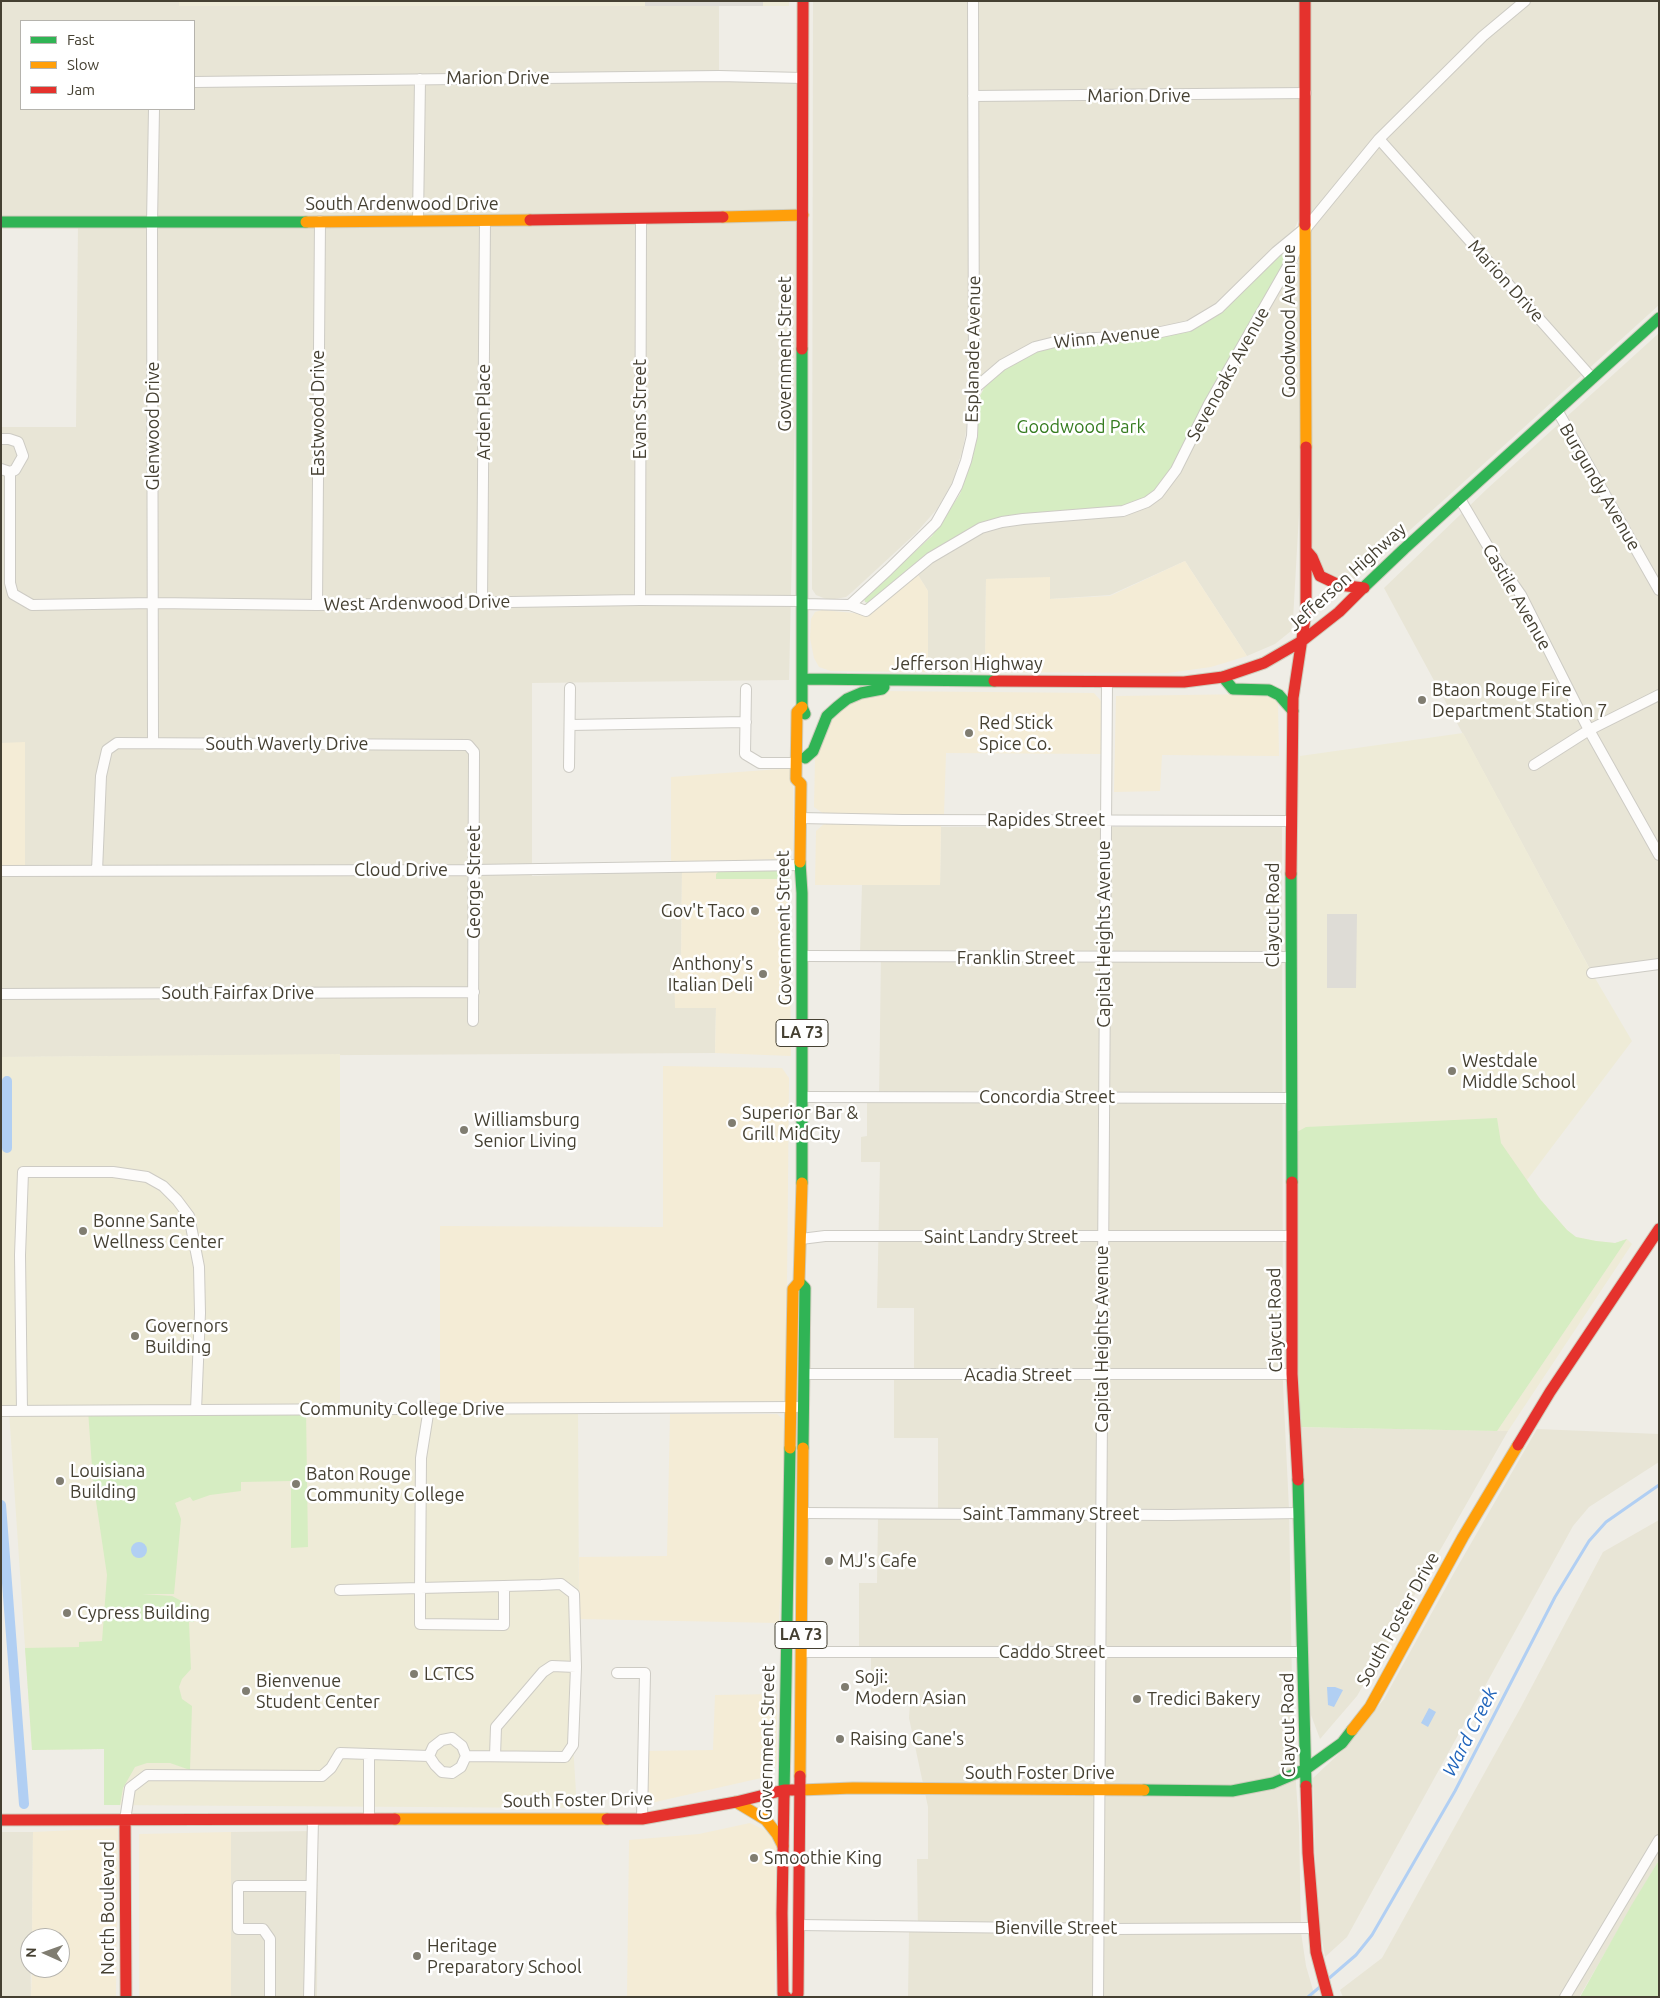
<!DOCTYPE html>
<html>
<head>
<meta charset="utf-8">
<style>
	body { margin:0 }
	#map { position:relative; width:1660px; height:1998px; overflow:hidden; background:#efede6; font-family:Ubuntu,sans-serif }
	canvas { display:block }
	.frame { position:absolute; inset:0; border:2px solid #454032; pointer-events:none }
	.legend { position:absolute; left:20px; top:20px; width:175px; height:90px; box-sizing:border-box; background:#fff; border:1px solid #b5b3ad; margin:0; padding:6px 9px; list-style:none; font-size:15px; color:#454032 }
	.legend li { display:flex; align-items:center; gap:10px; height:25px }
	.legend b { width:25px; border:1px solid #b5b3ad }
	.north { position:absolute; left:20px; top:1928px; width:50px; height:50px; box-sizing:border-box; background:#fff; border:1px solid #b5b3ad; border-radius:50%; rotate:272deg; font-size:14px; font-weight:700; line-height:20px; text-align:center; color:#454032 }
	.north::after { content:''; display:block; margin:auto; width:18px; height:22px; background:#807d71; clip-path:polygon(50% 0,100% 100%,50% 72%,0 100%) }
</style>
</head>
<body>
<div id="map">
<canvas width="1660" height="1998"></canvas>
<div class="frame"></div>
<ul class="legend">
<li><b style="height:6px;background:#30b455"></b>Fast</li>
<li><b style="height:6px;background:#ff9f0a"></b>Slow</li>
<li><b style="height:6px;background:#e5322d"></b>Jam</li>
</ul>
<div class="north">N</div>
</div>
<script>
const ctx = document.querySelector('canvas').getContext('2d');
ctx.lineJoin = 'round';
function fill(path, color) { ctx.fillStyle = color; ctx.fill(path, 'evenodd'); }
const poly = rows => new Path2D(rows.map(r => 'M' + r).join(''));
function trace(path, color, width, dash) { ctx.strokeStyle = color; ctx.lineWidth = width; ctx.lineCap = dash ? 'butt' : 'round'; ctx.setLineDash(dash || []); ctx.stroke(path); }
function drawText(font, color, halo, rows, align = 'center') {
  ctx.font = font + ' Ubuntu,sans-serif'; ctx.lineWidth = 5; ctx.setLineDash([]); ctx.textBaseline = 'middle'; ctx.strokeStyle = halo; ctx.fillStyle = color; for (const [text, x, y, turn = 0] of rows) {
    ctx.save(); ctx.translate(x, y); ctx.rotate((+turn || 0) * Math.PI / 180); ctx.textAlign = isNaN(turn) ? turn : align; if (halo) ctx.strokeText(text, 0, 0); ctx.fillText(text, 0, 0); ctx.restore();
  }
}
fill(poly([
	[1,1,179,1,180,6,719,6,719,76,803,78,789,680,532,683,532,876,682,871,681,966,675,966,675,1008,716,1008,715,1053,1,1057,2,871,25,743,1,743,1,427,76,427,78,223,1,222],
	[21,21,194,21,194,109,21,109],
	[813,1,1301,1,1302,212,1294,230,1211,309,1189,322,1160,331,1035,343,1003,359,967,389,966,431,963,448,953,481,937,509,916,533,852,592,846,597,835,599,826,599,816,595,812,589],
	[1310,1,1659,1,1659,305,1446,498,1357,577,1349,581,1330,579,1315,558,1312,541],
	[1295,263,1299,263,1301,479,1293,620,1291,631,1275,644,1247,656,1185,561,1110,595,1050,599,1050,578,986,579,985,672,928,672,928,591,918,575,930,563,986,530,1000,526,1121,514,1141,510,1155,500],
	[1659,333,1659,962,1591,971,1384,588,1488,488],
	[941,827,1282,827,1283,1385,1289,1509,1293,1741,1299,1826,1301,1932,1306,1966,1315,1997,908,1997,909,1932,918,1932,917,1859,928,1859,928,1807,909,1718,910,1703,871,1703,871,1647,859,1646,859,1583,877,1583,878,1518,938,1519,938,1438,894,1438,894,1379,914,1378,914,1308,877,1308,880,1162,861,1162,861,1137,867,1136,867,1100,879,1100,881,954,860,953,862,885,940,884],
	[1299,1427,1508,1431,1357,1696,1320,1739,1311,1715],
	[1537,1429,1659,1434,1659,1462,1589,1507,1573,1526,1347,1937,1325,1957,1317,1911,1313,1778,1343,1750,1384,1699,1455,1571],
	[1659,1520,1659,1860,1581,1994,1579,1997,1343,1997,1340,1990,1382,1958,1521,1707,1603,1552],
	[318,1831,317,1997,231,1997,231,1832],
	[1,1832,33,1832,32,1938,30,1938,31,1997,1,1997]
]), '#e8e5d6');
fill(poly([
	[1185,561,1247,656,1211,667,1168,673,985,672,986,579,1050,577,1050,599,1110,596],
	[918,575,928,591,928,672,831,671,819,667,814,658,810,638,811,619,815,612,822,610,864,614],
	[878,691,1094,693,1102,702,1101,754,946,753,944,815,824,814,814,807,815,758,832,721,846,706],
	[1252,694,1271,696,1278,703,1279,756,1162,755,1160,791,1114,792,1116,696],
	[25,742,25,871,1,871,1,743],
	[793,768,793,850,782,859,671,862,671,777],
	[824,824,941,825,940,885,815,885,816,831],
	[682,871,781,871,789,875,791,1056,715,1053,716,1008,675,1008,674,966,681,966],
	[663,1066,782,1068,789,1078,786,1392,781,1407,440,1408,440,1226,663,1227],
	[670,1414,777,1414,787,1423,779,1623,579,1619,579,1557,667,1556],
	[777,1694,777,1764,770,1776,642,1805,643,1751,713,1750,715,1695],
	[750,1823,769,1832,776,1847,775,1997,627,1997,629,1840,699,1834],
	[118,1828,116,1997,31,1997,32,1968,60,1968,60,1938,32,1938,33,1832],
	[231,1832,231,1997,139,1997,139,1834]
]), '#f4ecd6');
fill(poly([
	[179,1,789,1,789,6,179,6],
	[1463,733,1592,973,1632,1041,1527,1180,1540,1199,1567,1230,1576,1237,1596,1241,1615,1243,1627,1239,1632,1244,1508,1431,1299,1427,1295,847,1300,756],
	[340,1054,340,1409,578,1408,579,1619,573,1745,577,1808,104,1805,104,1749,32,1750,9,1411,1,1411,1,1057]
]), '#eeebd7');
fill(poly([
	[1284,249,1291,249,1293,251,1172,467,1150,495,1136,503,1125,507,989,522,868,603,865,602,864,598,932,536,960,494,975,448,980,396,984,388,1003,368,1028,353,1062,344,1186,330,1227,308],
	[719,871,781,871,787,873,789,879,716,879,716,874],
	[1497,1118,1501,1143,1540,1199,1567,1230,1576,1237,1596,1241,1615,1243,1627,1239,1497,1431,1299,1427,1297,1354,1297,1132,1306,1127],
	[306,1409,308,1547,291,1548,291,1481,241,1482,241,1491,210,1495,193,1501,190,1497,175,1503,181,1519,174,1594,142,1594,172,1596,193,1607,194,1622,189,1622,191,1669,182,1679,179,1687,182,1699,192,1706,190,1770,170,1763,147,1763,135,1767,123,1788,120,1805,104,1805,104,1749,32,1750,25,1648,79,1647,79,1642,102,1641,107,1575,93,1481,88,1410],
	[1659,1860,1659,1997,1580,1997,1631,1906]
]), '#d6edc2');
fill(poly([
	[645,1,763,1,763,6,645,6],
	[1327,914,1357,914,1356,988,1327,988]
]), '#dedcd6');
fill(poly([
	'131 1550a8 8 0 1 1 16 0a8 8 0 1 1-16 0Z',
	[1327,1687,1335,1687,1343,1690,1334,1707,1328,1705],
	[1429,1708,1436,1712,1428,1727,1421,1723]
]), '#b1cff3');
trace(poly([
	[1327,1980,1356,1955,1372,1935,1455,1791,1555,1597,1589,1541,1606,1522,1659,1485],
	[1308,1997,1321,1986]
]), '#b1cff3', 3);
trace(poly([
	[7,1081,7,1148],
	[1,1505,24,1804]
]), '#b1cff3', 10);
const street = poly([
	[194,82,719,76,803,78],
	[973,96,1306,93],
	[1379,139,1592,378],
	[418,220,420,79],
	[974,389,1002,365,1035,347,1063,340,1147,335,1189,326,1219,308,1276,252,1304,229],
	[1557,410,1659,590],
	[1,439,9,439,18,442,23,456,15,470,10,472,1,469],
	[10,472,10,583,13,594,32,605,154,603,317,605,640,600,802,601],
	[1460,499,1493,555,1521,595,1589,730,1659,855],
	[640,600,641,218],
	[482,603,485,221],
	[802,604,850,605,888,570,936,523,957,486,966,461,972,436,974,389,973,1],
	[317,605,320,221],
	[850,605,866,611,930,558,981,528,1002,522,1023,519,1123,511,1147,502,1158,494,1176,470,1209,404,1292,259,1307,227,1379,139,1483,36,1525,1],
	[746,689,745,754,760,763,796,763],
	[570,725,746,722],
	[153,743,152,223,154,109],
	[1534,765,1589,730,1659,695],
	[569,767,570,688],
	[800,818,903,820,1291,821],
	[1,871,474,870,800,865],
	[97,871,101,776,107,750,117,743,468,745,474,752,473,1021],
	[802,956,1291,957],
	[1592,973,1659,964],
	[1,994,474,992],
	[802,1097,1291,1098],
	[801,1239,825,1236,1291,1236],
	[804,1374,1292,1374],
	[1,1411,797,1407],
	[22,1411,20,1255,23,1172,113,1172,147,1177,163,1186,177,1200,189,1216,199,1267,200,1313,196,1410],
	[802,1513,1171,1515,1299,1513],
	[340,1590,420,1588,421,1458,429,1408],
	[801,1652,1303,1652],
	[617,1673,645,1673,642,1819],
	[452,1738,462,1746,466,1756,461,1767,452,1773,442,1772,435,1765,429,1756,433,1747,442,1740,452,1738],
	[466,1756,565,1757,573,1745,576,1667,574,1594,561,1584,541,1585,504,1586,420,1588,420,1624,504,1625,504,1586],
	[495,1756,496,1727,543,1672,552,1666,576,1667],
	[369,1819,369,1755],
	[125,1820,130,1788,147,1775,322,1776,331,1768,340,1753,429,1756],
	[799,1925,1111,1929,1313,1928],
	[270,1997,270,1939,263,1929,238,1929,238,1886,311,1886],
	[309,1997,313,1819],
	[1098,1997,1107,682],
	[1565,1997,1659,1840]
]);
const fast = poly([
	[1,222,306,222],
	[1362,589,1404,549,1659,318],
	[1223,677,1233,689,1269,690,1279,695,1293,711],
	[802,679,802,349],
	[805,714,802,707,802,679,994,681],
	[805,758,813,751,827,716,837,707,847,699,861,693,882,689,884,687],
	[800,862,802,893,802,1183],
	[1291,874,1292,1182],
	[799,1282,805,1288,803,1448],
	[1298,1480,1306,1786],
	[1144,1790,1232,1791,1273,1783,1306,1769,1342,1743,1352,1730],
	[784,1796,790,1448]
]);
const slow = poly([
	[723,217,803,215],
	[306,222,530,220],
	[1305,225,1306,447],
	[800,862,801,784,796,779,797,712,802,707],
	[790,1448,793,1289,799,1282,802,1183],
	[1352,1730,1370,1707,1463,1537,1518,1445],
	[800,1776,803,1448],
	[800,1790,853,1788,1144,1790],
	[736,1802,766,1820,777,1834,783,1846],
	[395,1819,607,1819]
]);
const jam = poly([
	[1305,1,1305,225],
	[530,220,723,217],
	[802,349,803,1],
	[1306,550,1312,557,1320,576,1339,585,1364,588],
	[994,681,1184,682,1223,677,1264,663,1302,641,1339,612,1362,589],
	[1291,874,1293,698,1306,612,1306,447],
	[1292,1182,1292,1374,1298,1480],
	[1518,1445,1550,1392,1659,1229],
	[1306,1786,1308,1853,1316,1952,1328,1997],
	[784,1796,782,1913,783,1994,786,1997],
	[607,1819,642,1819,736,1802,784,1790,800,1790],
	[1,1820,395,1819],
	[125,1820,126,1997],
	[796,1997,798,1994,800,1776]
]);
trace(street, '#cdcbc4', 12);
trace(fast, '#cfccbc', 13);
trace(slow, '#cfccbc', 13);
trace(jam, '#cfccbc', 13);
trace(street, '#fdfcfb', 10);
trace(fast, '#30b455', 11);
trace(slow, '#ff9f0a', 11);
trace(jam, '#e5322d', 11);
for (const [x, y, r, color] of [
	[1422,700,5,"#807d71"],
	[969,733,5,"#807d71"],
	[755,911,5,"#807d71"],
	[763,974,5,"#807d71"],
	[1452,1071,5,"#807d71"],
	[732,1123,5,"#807d71"],
	[464,1130,5,"#807d71"],
	[83,1231,5,"#807d71"],
	[135,1336,5,"#807d71"],
	[60,1481,5,"#807d71"],
	[296,1484,5,"#807d71"],
	[829,1561,5,"#807d71"],
	[67,1613,5,"#807d71"],
	[414,1674,5,"#807d71"],
	[845,1687,5,"#807d71"],
	[246,1691,5,"#807d71"],
	[1137,1699,5,"#807d71"],
	[840,1739,5,"#807d71"],
	[754,1858,5,"#807d71"],
	[417,1956,5,"#807d71"]
]) { const dot = new Path2D(); dot.arc(x, y, r, 0, 2 * Math.PI); ctx.fillStyle = color; ctx.fill(dot); trace(dot, '#fff', 2); }
for (const [x, y, w] of [
	[802,1033,52],
	[801,1635,52]
]) { const box = new Path2D(); box.roundRect(x - w / 2, y - 13.5, w, 27, 4); ctx.fillStyle = '#fff'; ctx.fill(box); trace(box, '#454032', 1); }
drawText('bold 16px', '#454032', null, [
	["LA 73",802,1033],
	["LA 73",801,1635]
]);
drawText('18px', '#454032', '#fff', [
	["Marion Drive",498,78],
	["Marion Drive",1139,96],
	["South Ardenwood Drive",402,204],
	["Marion Drive",1506,281,48],
	["Goodwood Avenue",1289,321,-90],
	["Winn Avenue",1107,337,-6],
	["Esplanade Avenue",973,349,-89],
	["Government Street",785,354,-90],
	["Sevenoaks Avenue",1228,374,-61],
	["Evans Street",640,409,-90],
	["Arden Place",484,412,-90],
	["Eastwood Drive",318,413,-90],
	["Glenwood Drive",153,426,-90],
	["Burgundy Avenue",1600,487,60],
	["Jefferson Highway",1347,577,-42],
	["Castile Avenue",1517,597,60],
	["West Ardenwood Drive",417,603,-1],
	["Jefferson Highway",967,664],
	["South Waverly Drive",287,744],
	["Rapides Street",1046,820],
	["Cloud Drive",401,870],
	["George Street",474,882,-90],
	["Claycut Road",1273,915,-90],
	["Government Street",784,928,-91],
	["Capital Heights Avenue",1104,934,-90],
	["Franklin Street",1016,958],
	["South Fairfax Drive",238,993],
	["Concordia Street",1047,1097],
	["Saint Landry Street",1001,1237],
	["Claycut Road",1275,1320,-91],
	["Capital Heights Avenue",1102,1339,-90],
	["Acadia Street",1018,1375],
	["Community College Drive",402,1409],
	["Saint Tammany Street",1051,1514],
	["South Foster Drive",1398,1619,-61],
	["Caddo Street",1052,1652],
	["Claycut Road",1288,1725,-91],
	["Government Street",767,1743,-89],
	["South Foster Drive",1040,1773],
	["South Foster Drive",578,1800,-1],
	["North Boulevard",108,1908,-90],
	["Bienville Street",1056,1928]
]);
drawText('18px', '#367c20', '#fff', [
	["Goodwood Park",1081,427]
]);
drawText('18px', '#454032', '#fff', [
	["Btaon Rouge Fire",1432,690],
	["Department Station 7",1432,711],
	["Red Stick",979,723],
	["Spice Co.",979,744],
	["Gov't Taco",745,911,"right"],
	["Anthony's",753,964,"right"],
	["Italian Deli",753,985,"right"],
	["Westdale",1462,1061],
	["Middle School",1462,1082],
	["Superior Bar &",742,1113],
	["Grill MidCity",742,1134],
	["Williamsburg",474,1120],
	["Senior Living",474,1141],
	["Bonne Sante",93,1221],
	["Wellness Center",93,1242],
	["Governors",145,1326],
	["Building",145,1347],
	["Louisiana",70,1471],
	["Building",70,1492],
	["Baton Rouge",306,1474],
	["Community College",306,1495],
	["MJ's Cafe",839,1561],
	["Cypress Building",77,1613],
	["LCTCS",424,1674],
	["Soji:",855,1677],
	["Modern Asian",855,1698],
	["Bienvenue",256,1681],
	["Student Center",256,1702],
	["Tredici Bakery",1147,1699],
	["Raising Cane's",850,1739],
	["Smoothie King",764,1858],
	["Heritage",427,1946],
	["Preparatory School",427,1967]
], 'left');
drawText('italic 19px', '#2064bb', '#fff', [
	["Ward Creek",1470,1732,-63]
]);
</script>
</body>
</html>
